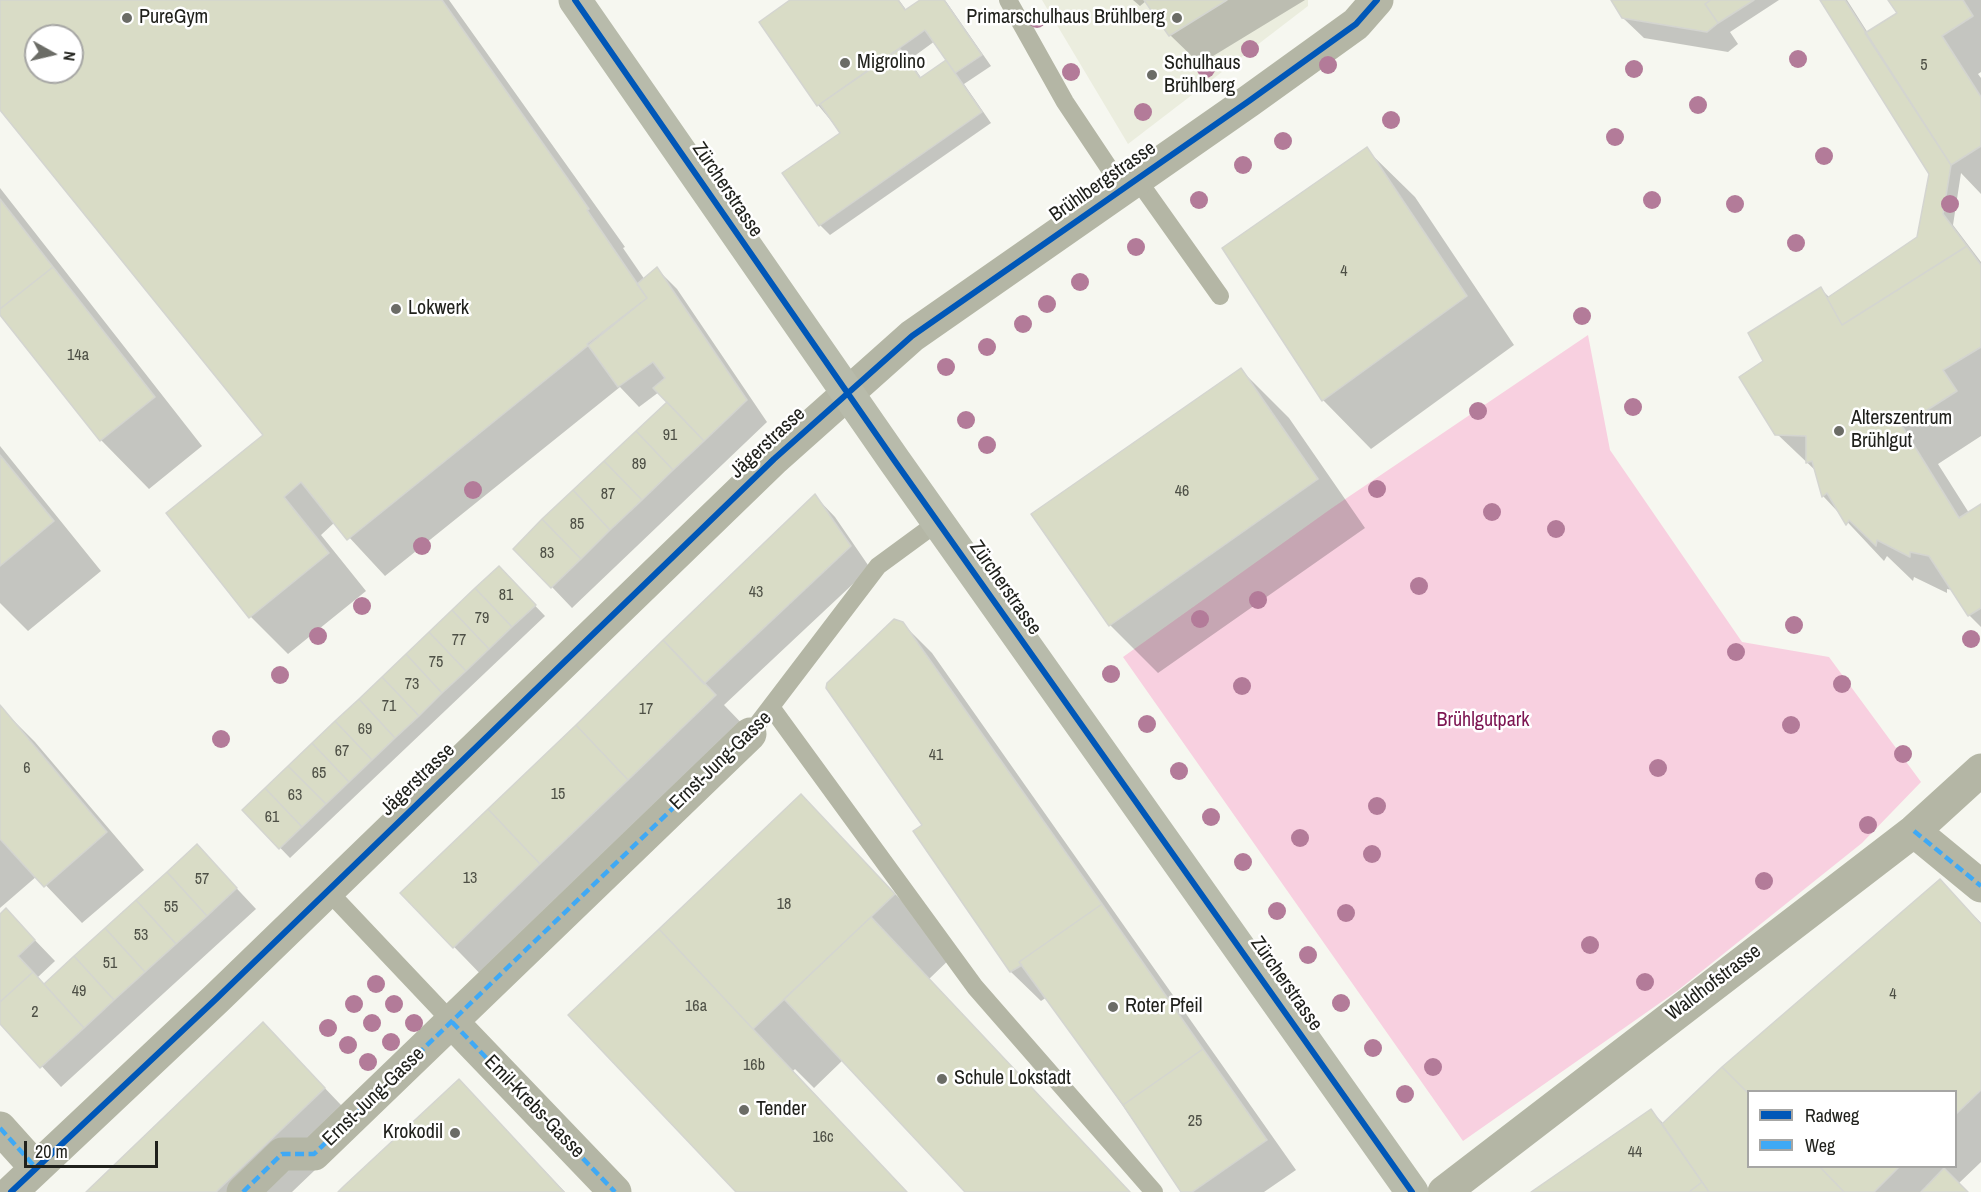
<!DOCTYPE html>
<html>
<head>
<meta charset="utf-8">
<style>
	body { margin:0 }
	#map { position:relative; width:1981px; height:1192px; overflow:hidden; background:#f6f7f0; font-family:"Archivo Narrow",sans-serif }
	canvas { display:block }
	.legend { position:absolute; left:1747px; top:1090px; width:210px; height:78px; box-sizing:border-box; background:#fff; border:2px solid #a6a6a4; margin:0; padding:8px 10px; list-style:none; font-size:18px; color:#20211c }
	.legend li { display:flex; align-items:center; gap:12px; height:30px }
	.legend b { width:30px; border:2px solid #a6a6a4 }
	.north { position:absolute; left:24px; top:24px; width:60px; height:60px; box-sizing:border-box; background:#fff; border:2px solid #a6a6a4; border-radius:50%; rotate:98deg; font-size:16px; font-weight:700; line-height:24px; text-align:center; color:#20211c }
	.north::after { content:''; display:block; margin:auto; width:21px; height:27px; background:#6b6c66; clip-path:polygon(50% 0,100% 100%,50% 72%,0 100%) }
	.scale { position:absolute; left:24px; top:1141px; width:134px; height:27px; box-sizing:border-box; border:3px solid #20211c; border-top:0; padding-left:8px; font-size:18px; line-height:21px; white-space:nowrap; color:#20211c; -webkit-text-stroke:4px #fff; paint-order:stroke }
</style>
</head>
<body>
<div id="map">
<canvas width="1981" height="1192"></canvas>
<ul class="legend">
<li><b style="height:8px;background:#0057b8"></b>Radweg</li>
<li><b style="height:8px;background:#3fa9f5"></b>Weg</li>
</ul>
<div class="north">N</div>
<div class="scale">20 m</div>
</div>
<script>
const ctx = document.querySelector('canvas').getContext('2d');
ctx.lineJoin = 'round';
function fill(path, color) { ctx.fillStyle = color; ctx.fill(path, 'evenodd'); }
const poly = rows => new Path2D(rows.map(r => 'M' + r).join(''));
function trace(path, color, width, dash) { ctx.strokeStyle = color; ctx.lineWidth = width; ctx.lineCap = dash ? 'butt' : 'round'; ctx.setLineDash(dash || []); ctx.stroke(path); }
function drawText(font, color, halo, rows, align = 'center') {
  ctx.font = font + ' "Archivo Narrow",sans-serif'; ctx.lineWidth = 5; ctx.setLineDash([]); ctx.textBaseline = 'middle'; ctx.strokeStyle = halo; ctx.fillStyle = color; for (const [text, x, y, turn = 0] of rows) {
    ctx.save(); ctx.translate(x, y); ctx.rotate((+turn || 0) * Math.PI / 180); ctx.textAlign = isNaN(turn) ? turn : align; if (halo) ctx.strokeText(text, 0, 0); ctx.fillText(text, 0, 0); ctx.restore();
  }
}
fill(poly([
	[1042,0,1308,0,1308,6,1128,144]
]), '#ebedde');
fill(poly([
	[1588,335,1610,450,1742,642,1829,657,1921,782,1862,843,1677,991,1463,1141,1123,657,1332,508]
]), '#f8d0e0');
fill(poly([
	[0,0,449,0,625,247,623,248,645,280,657,269,677,289,767,422,572,608,552,587,669,402,659,392,639,407,620,387,385,576,335,522,321,535,366,591,288,654,251,617,168,514,265,435,0,105],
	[36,36,72,36,72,72,36,72],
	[792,0,899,0,907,11,922,0,945,0,991,66,964,84,991,123,830,235,820,225,842,134,818,105],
	[935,41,948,60,922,79,909,60],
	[1133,0,1305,0,1200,64,1170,35,1146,1,1140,6],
	[1612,0,1779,0,1730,32,1738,44,1728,52,1644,38,1623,18],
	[1821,0,1847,0,1868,33,1899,14,1890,0,1981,0,1981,72,1978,74,1981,78,1981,194,1961,173,1953,225,1981,262,1981,436,1938,464,1969,513,1981,505,1981,627,1969,615,1952,590,1947,589,1947,593,1914,577,1913,581,1887,556,1884,561,1823,496,1817,472,1777,434,1765,361,1821,289,1830,298,1919,237,1931,174],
	[1366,149,1415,197,1514,345,1371,449,1323,400,1225,249],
	[0,188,202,446,149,489,101,440,0,312],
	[1241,370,1289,418,1365,528,1158,673,1110,625],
	[0,446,101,571,28,631,0,603],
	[815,496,835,517,870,568,724,705,752,734,491,985,402,893],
	[499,568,545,616,290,858,244,810],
	[902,623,932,653,1296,1170,1264,1192,1183,1192,1047,997,1041,1001,1011,972,915,832,924,825],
	[0,707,35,742,144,870,82,923,37,876,0,908],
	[801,796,954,955,929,979,1128,1192,967,1192,843,1060,814,1088,795,1069,793,1071,907,1192,738,1192,571,1015],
	[197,846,256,909,61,1087,0,1021,0,916,6,910,55,961,38,977,45,985],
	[1940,881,1981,923,1981,1162,1958,1184,1966,1192,1534,1192,1651,1111,1664,1124],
	[1748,1092,1956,1092,1956,1166,1748,1166],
	[300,1062,361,1126,292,1192,88,1192],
	[459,1081,565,1192,341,1192]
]), '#0003');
const building = poly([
	[0,0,442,0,589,209,587,210,647,298,347,540,301,482,284,497,329,553,249,618,166,513,263,435,0,110,0,0],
	[36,36,72,36,72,72,36,72,36,36],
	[790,0,898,0,905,10,920,0,944,0,982,55,955,73,925,30,817,106,759,22,790,0],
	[1144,0,1227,0,1169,36,1144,0],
	[1611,0,1711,0,1705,4,1718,23,1707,32,1622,18,1611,0],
	[1711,0,1754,0,1718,23,1705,4,1711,0],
	[1820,0,1845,0,1951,165,1943,214,1967,246,1842,325,1827,298,1917,237,1929,174,1820,0],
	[1888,0,1963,0,1973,16,1942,36,1981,97,1981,146,1951,165,1865,33,1897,13,1888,0],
	[900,49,920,78,946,60,982,112,819,226,782,173,840,133,820,104,900,49],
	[1367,147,1467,296,1322,401,1222,248,1367,147],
	[0,199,53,267,0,309,0,199],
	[1967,246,1981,265,1981,347,1943,370,1957,391,1902,426,1959,518,1981,504,1981,608,1968,616,1929,556,1910,552,1910,557,1877,540,1876,546,1849,520,1846,525,1827,493,1822,497,1812,461,1806,463,1806,436,1775,435,1739,377,1763,361,1748,333,1821,287,1842,325,1967,246],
	[53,267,155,397,100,441,0,315,0,309,53,267],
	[657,267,747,400,704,441,653,388,665,378,653,362,618,387,587,344,647,298,637,284,657,267],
	[1241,368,1318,479,1109,626,1031,514,1241,368],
	[667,402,704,441,673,470,636,431,667,402],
	[636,431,673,470,642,500,604,461,636,431],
	[0,455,54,521,0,566,0,455],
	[604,461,642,500,610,530,573,490,604,461],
	[573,490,610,530,581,559,542,519,573,490],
	[815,494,851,546,704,684,663,640,815,494],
	[542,519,581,559,551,588,513,549,542,519],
	[499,566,536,605,512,627,475,588,499,566],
	[475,588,512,627,489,649,452,610,475,588],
	[452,610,489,649,466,671,429,632,452,610],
	[894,619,903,622,1102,904,1019,962,1022,965,1010,972,913,831,922,825,826,688,827,683,894,619],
	[429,632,466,671,442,693,406,654,429,632],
	[663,640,716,695,628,780,576,725,663,640],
	[406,654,442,693,419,716,382,677,406,654],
	[382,677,419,716,395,738,359,699,382,677],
	[359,699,395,738,372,760,335,721,359,699],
	[0,705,107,832,44,887,0,839,0,705],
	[335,721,372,760,349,782,312,743,335,721],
	[576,725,628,780,540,864,488,809,576,725],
	[312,743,349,782,326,804,288,766,312,743],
	[288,766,326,804,302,827,265,788,288,766],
	[265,788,302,827,279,849,242,810,265,788],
	[801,794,895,894,753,1029,659,929,801,794],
	[488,809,540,864,453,948,400,893,488,809],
	[197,844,237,888,207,916,167,872,197,844],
	[167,872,207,916,176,944,136,900,167,872],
	[1940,879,1981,924,1981,1090,1956,1114,1956,1092,1748,1093,1722,1067,1940,879],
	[136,900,176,944,145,972,105,928,136,900],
	[1102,904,1203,1049,1123,1105,1019,962,1102,904],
	[6,908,35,940,18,956,33,972,0,1002,0,914,6,908],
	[871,917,1130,1192,965,1192,784,999,871,917],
	[105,928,145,972,114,1000,74,956,105,928],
	[659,929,753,1029,907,1192,736,1192,568,1015,659,929],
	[74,956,114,1000,84,1028,44,984,74,956],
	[33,972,84,1028,40,1068,0,1024,0,1002,33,972],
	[263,1022,325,1088,216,1192,86,1192,263,1022],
	[1203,1049,1267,1140,1192,1192,1181,1192,1123,1105,1203,1049],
	[1722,1067,1748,1093,1748,1166,1819,1166,1844,1192,1709,1192,1662,1124,1722,1067],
	[459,1079,564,1192,338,1192,344,1186,459,1079],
	[1651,1109,1702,1182,1689,1192,1531,1192,1651,1109],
	[1819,1166,1900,1166,1874,1192,1844,1192,1819,1166],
	[1944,1168,1968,1192,1921,1192,1944,1168],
	[1702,1182,1709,1192,1689,1192,1702,1182]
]);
fill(building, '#d9dcc6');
trace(building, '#d4d5d0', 1.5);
trace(poly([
	[1008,0,1065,102,1123,189],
	[1137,179,1220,296],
	[771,707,975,987,1154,1192],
	[750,734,878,566,938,522],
	[328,891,452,1022]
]), '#b4b6a5', 18);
trace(poly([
	[1914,831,1981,886],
	[452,1022,615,1192],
	[0,1128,36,1168],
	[11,1192,216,999,774,459,912,336,1249,101,1356,24,1377,0],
	[243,1192,282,1154,314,1154,750,734],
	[1444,1192,1914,831,1981,770]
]), '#b4b6a5', 33);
trace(poly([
	[575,0,894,460,1412,1192]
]), '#b8bbab', 33);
trace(poly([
	[1914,831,1981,886],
	[452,1022,615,1192],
	[0,1128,36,1168],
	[243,1192,282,1154,314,1154,750,734]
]), '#3fa9f5', 4.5, [9, 4.5]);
trace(poly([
	[575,0,894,460,1412,1192],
	[11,1192,216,999,774,459,912,336,1249,101,1356,24,1377,0]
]), '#0057b8', 6);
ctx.fillStyle = '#b37b99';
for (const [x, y] of [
	[1037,19],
	[1250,49],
	[1798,59],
	[1328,65],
	[1206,69],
	[1634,69],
	[1071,72],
	[1698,105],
	[1143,112],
	[1391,120],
	[1615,137],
	[1283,141],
	[1824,156],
	[1243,165],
	[1199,200],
	[1652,200],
	[1735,204],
	[1950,204],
	[1796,243],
	[1136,247],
	[1080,282],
	[1047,304],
	[1582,316],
	[1023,324],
	[987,347],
	[946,367],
	[1633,407],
	[1478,411],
	[966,420],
	[987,445],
	[1377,489],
	[473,490],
	[1492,512],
	[1556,529],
	[422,546],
	[1419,586],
	[1258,600],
	[362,606],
	[1200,619],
	[1794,625],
	[318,636],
	[1971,639],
	[1736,652],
	[1111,674],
	[280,675],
	[1842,684],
	[1242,686],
	[1147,724],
	[1791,725],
	[221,739],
	[1903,754],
	[1658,768],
	[1179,771],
	[1377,806],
	[1211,817],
	[1868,825],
	[1300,838],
	[1372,854],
	[1243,862],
	[1764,881],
	[1277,911],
	[1346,913],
	[1590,945],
	[1308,955],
	[1645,982],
	[376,984],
	[1341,1003],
	[354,1004],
	[394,1004],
	[372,1023],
	[414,1023],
	[328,1028],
	[391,1042],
	[348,1045],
	[1373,1048],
	[368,1062],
	[1433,1067],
	[1405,1094]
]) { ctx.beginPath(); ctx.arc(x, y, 9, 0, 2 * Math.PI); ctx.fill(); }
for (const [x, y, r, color] of [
	[127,18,6,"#6b6c66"],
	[1177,18,6,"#6b6c66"],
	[845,63,6,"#6b6c66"],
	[1152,75,6,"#6b6c66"],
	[396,309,6,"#6b6c66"],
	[1839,431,6,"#6b6c66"],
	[1113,1007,6,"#6b6c66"],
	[942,1079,6,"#6b6c66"],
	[744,1110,6,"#6b6c66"],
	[455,1133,6,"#6b6c66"]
]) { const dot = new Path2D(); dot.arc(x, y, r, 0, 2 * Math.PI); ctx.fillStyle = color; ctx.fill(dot); trace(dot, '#fff', 2); }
drawText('16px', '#4e5046', null, [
	["5",1924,66],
	["4",1344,272],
	["14a",78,356],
	["91",670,436],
	["89",639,465],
	["46",1182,492],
	["87",608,495],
	["85",577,525],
	["83",547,554],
	["43",756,593],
	["81",506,596],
	["79",482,619],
	["77",459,641],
	["75",436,663],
	["73",412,685],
	["71",389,707],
	["17",646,710],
	["69",365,730],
	["67",342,752],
	["41",936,756],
	["6",27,769],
	["65",319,774],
	["15",558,795],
	["63",295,796],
	["61",272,818],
	["13",470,879],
	["57",202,880],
	["18",784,905],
	["55",171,908],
	["53",141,936],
	["51",110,964],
	["49",79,992],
	["4",1893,995],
	["16a",696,1007],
	["2",35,1013],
	["16b",754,1066],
	["25",1195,1122],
	["16c",823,1138],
	["44",1635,1153]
]);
drawText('20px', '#20211c', '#fff', [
	["PureGym",139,18],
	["Primarschulhaus Brühlberg",1165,18,"right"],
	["Migrolino",857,63],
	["Schulhaus",1164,64],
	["Brühlberg",1164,87],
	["Lokwerk",408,309],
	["Alterszentrum",1851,419],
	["Brühlgut",1851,442],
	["Roter Pfeil",1125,1007],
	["Schule Lokstadt",954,1079],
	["Tender",756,1110],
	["Krokodil",443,1133,"right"]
], 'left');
drawText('20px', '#20211c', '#fff', [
	["Brühlbergstrasse",1103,182,-35],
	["Zürcherstrasse",727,190,56],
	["Jägerstrasse",768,443,-43],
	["Zürcherstrasse",1005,588,55],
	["Ernst-Jung-Gasse",721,761,-44],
	["Jägerstrasse",418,780,-44],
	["Waldhofstrasse",1714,983,-37],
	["Zürcherstrasse",1286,984,55],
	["Ernst-Jung-Gasse",374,1097,-44],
	["Emil-Krebs-Gasse",534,1107,46]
]);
drawText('20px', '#7d1652', '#fff', [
	["Brühlgutpark",1483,721]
]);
</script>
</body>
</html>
